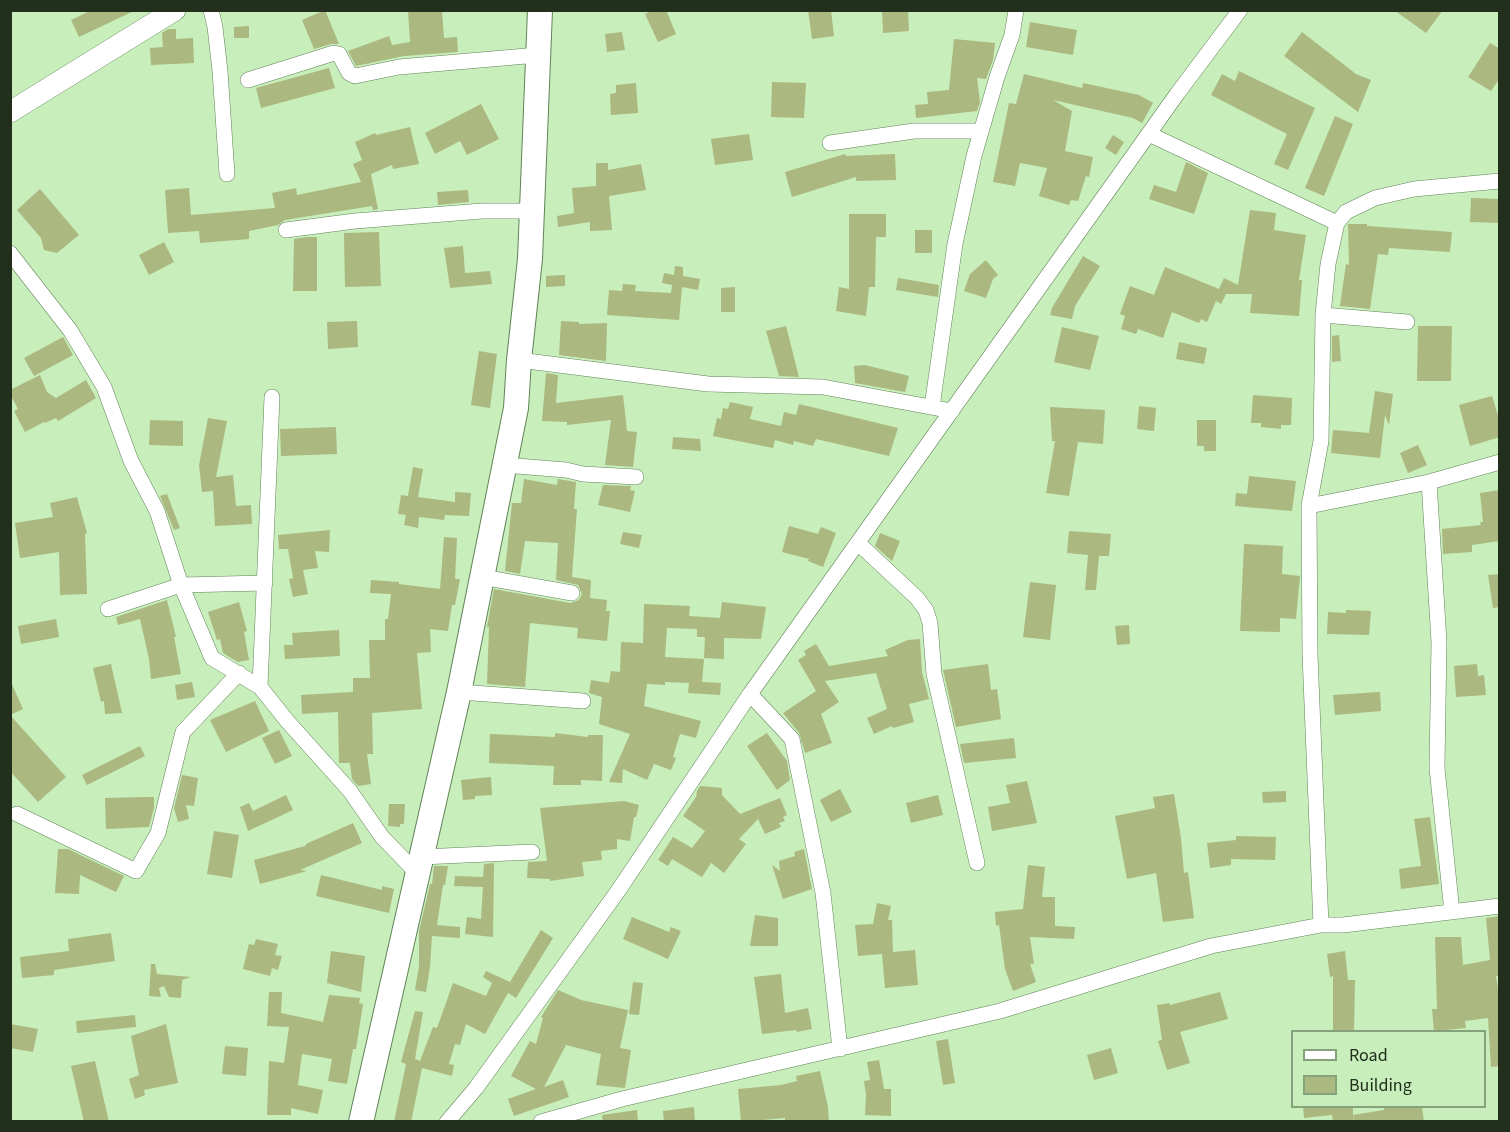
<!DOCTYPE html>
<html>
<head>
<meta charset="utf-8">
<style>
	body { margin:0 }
	#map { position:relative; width:1510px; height:1132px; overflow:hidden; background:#c8eebc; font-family:"Source Sans 3",sans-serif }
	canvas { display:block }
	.frame { position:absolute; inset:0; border:12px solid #212f1c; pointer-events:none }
	.legend { position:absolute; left:1291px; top:1030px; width:195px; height:78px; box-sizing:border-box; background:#c8eebc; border:2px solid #85a27c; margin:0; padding:8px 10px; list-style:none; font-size:18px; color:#212f1c }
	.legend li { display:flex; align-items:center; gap:12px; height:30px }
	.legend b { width:30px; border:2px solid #85a27c }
</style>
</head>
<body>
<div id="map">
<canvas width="1510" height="1132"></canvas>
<div class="frame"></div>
<ul class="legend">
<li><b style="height:8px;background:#fff"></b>Road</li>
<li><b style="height:16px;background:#abb87f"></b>Building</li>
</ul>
</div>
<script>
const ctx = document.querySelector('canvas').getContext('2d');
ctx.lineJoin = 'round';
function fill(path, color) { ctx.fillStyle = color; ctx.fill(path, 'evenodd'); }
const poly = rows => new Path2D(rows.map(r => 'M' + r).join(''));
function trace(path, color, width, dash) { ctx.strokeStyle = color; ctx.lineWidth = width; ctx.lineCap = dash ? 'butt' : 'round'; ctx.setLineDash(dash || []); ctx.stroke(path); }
fill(poly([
	[92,10,136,10,79,37,71,20],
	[325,10,339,44,331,44,314,49,302,20],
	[408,10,442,10,444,38,457,37,458,52,404,56,356,66,348,51,389,36,392,45,410,42],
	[653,10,666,10,676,34,658,42,645,14],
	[808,10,831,10,834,36,812,39],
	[882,10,908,10,909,31,883,33],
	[1394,10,1443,10,1426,33],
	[1030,22,1077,30,1073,55,1026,47],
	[249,26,249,38,234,38,234,27],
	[168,29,176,29,176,39,193,38,194,63,151,65,150,48,163,47,162,33],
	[622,32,625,50,607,52,605,34],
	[1302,32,1356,74,1371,80,1358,112,1284,56],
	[954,39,995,43,993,60,986,79,977,78,980,102,977,111,916,118,915,105,928,104,927,92,949,90],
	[1490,43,1500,49,1500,78,1491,91,1468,77],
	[329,68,335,88,261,108,256,88],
	[1239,71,1315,108,1288,170,1274,164,1287,134,1211,95,1222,74,1235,81],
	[1024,74,1082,88,1083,83,1139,95,1153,103,1142,123,1133,118,1053,100,1072,111,1065,151,1093,157,1089,177,1086,176,1078,201,1071,200,1069,205,1039,196,1047,168,1020,163,1015,186,993,182,1009,103,1016,104],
	[772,82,806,83,804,118,771,117],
	[636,83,638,113,611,115,610,94,616,93,616,85],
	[481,104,499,139,467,155,460,141,435,154,425,133],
	[1335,116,1353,124,1324,196,1305,188],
	[410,127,419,164,393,169,392,165,371,174,378,209,373,210,372,206,285,220,278,225,249,231,249,239,200,243,199,231,168,233,165,190,189,188,191,215,275,208,272,193,296,188,297,195,361,182,353,164,362,160,355,142,375,133,376,135],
	[749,134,753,160,715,165,711,139],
	[1113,135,1124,142,1116,155,1105,148],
	[845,154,846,156,895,154,896,180,856,181,856,177,792,197,785,172],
	[1186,162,1208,173,1194,214,1149,199,1154,185,1176,192],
	[596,163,608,163,608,170,641,164,646,190,609,196,612,230,590,231,590,222,558,227,557,216,574,213,572,188,596,186],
	[40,189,79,235,57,253,44,250,41,238,17,210],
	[468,190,469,202,438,205,437,192],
	[1471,198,1500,199,1500,223,1470,222],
	[1250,210,1276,213,1274,230,1306,235,1299,280,1302,280,1299,316,1250,313,1252,294,1226,294,1221,304,1216,301,1207,322,1201,319,1199,323,1172,312,1163,338,1138,329,1136,334,1121,329,1125,316,1120,314,1130,286,1154,295,1165,267,1219,289,1224,278,1238,285],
	[849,214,886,214,886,237,876,237,875,287,869,287,866,316,836,311,839,287,849,289],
	[1348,224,1367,224,1367,226,1452,232,1450,252,1389,248,1388,255,1378,254,1370,309,1340,306,1346,264,1349,265],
	[915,230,932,230,932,253,915,253],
	[379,232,381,286,345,287,344,233],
	[307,237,317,237,317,291,293,291,294,239],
	[164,242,174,262,149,275,139,255],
	[463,246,465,273,490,271,492,284,450,288,444,248],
	[1083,256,1100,266,1075,306,1072,319,1050,315,1052,308],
	[986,260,998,275,993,279,986,298,964,291,970,274],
	[675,266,683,267,683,276,700,279,698,290,682,287,679,320,607,315,609,290,622,291,623,284,636,285,635,291,671,293,672,285,662,283,664,273,674,275],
	[565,275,565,286,546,287,546,276],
	[898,278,939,285,938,297,896,290],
	[735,287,735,312,721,312,721,288],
	[357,321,358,347,328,349,327,322],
	[561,321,579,322,579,324,607,323,606,361,559,355],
	[786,326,799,377,779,376,766,331],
	[1418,326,1452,326,1451,381,1417,381],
	[1062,327,1099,336,1090,370,1054,362],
	[1339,335,1341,361,1332,362,1332,336],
	[63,337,73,355,34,376,24,358],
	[1179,342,1207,348,1204,364,1176,359],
	[479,351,497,354,490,408,471,405],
	[865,365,909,376,905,392,855,383,854,366],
	[546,373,558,375,556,403,623,395,627,431,637,432,633,467,605,465,611,420,567,425,567,422,542,421],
	[40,375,47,392,56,398,86,380,96,398,58,421,56,418,45,423,44,422,25,432,14,411,18,409,10,394,10,390],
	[1375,391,1393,394,1389,425,1385,415,1380,458,1331,453,1333,430,1369,433],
	[1253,395,1292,398,1291,425,1281,425,1281,429,1261,427,1261,423,1251,423],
	[1492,396,1500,422,1500,437,1470,446,1459,405],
	[730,402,753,407,750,419,781,426,784,412,796,415,799,404,898,428,889,456,816,439,813,446,794,441,793,445,775,440,773,448,713,436,717,418,721,419,723,408,728,409],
	[1139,406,1156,408,1154,431,1137,429],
	[1050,407,1105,410,1103,444,1078,442,1069,496,1046,493,1055,441,1052,441],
	[208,418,227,421,216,477,233,475,236,506,251,505,252,524,215,526,213,491,202,492,199,465],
	[150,420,183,421,183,446,149,445],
	[1197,420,1216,420,1216,451,1204,451,1204,446,1197,446],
	[336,427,337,454,281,456,280,429],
	[673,437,700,439,701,451,672,449],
	[1418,445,1427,465,1408,473,1400,453],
	[413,467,423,469,418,497,455,502,455,492,471,493,469,516,445,515,444,520,419,517,418,528,404,525,406,515,398,514,401,495,408,496],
	[1249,476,1296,481,1292,511,1235,506,1236,493,1247,494],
	[524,479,557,485,558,479,576,482,574,509,577,509,572,577,591,580,590,598,607,600,606,611,610,611,607,641,577,638,578,628,530,623,525,687,487,684,489,627,487,627,494,589,570,603,579,600,582,594,578,585,556,580,558,543,525,541,520,574,505,571,512,503,521,503],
	[603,485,631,486,630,490,635,491,630,512,598,505],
	[1500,490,1500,541,1472,545,1472,552,1443,554,1442,529,1481,525,1480,522,1483,522,1480,493],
	[167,494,180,528,174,530,160,496],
	[77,497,87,533,85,534,87,594,60,595,59,552,20,558,15,523,53,517,50,503],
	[789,526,818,534,821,527,836,533,823,567,808,561,809,559,782,552],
	[330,530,329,552,315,551,318,568,303,570,308,594,293,597,289,579,293,578,288,549,279,549,278,535],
	[1069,531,1111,534,1109,556,1099,556,1096,590,1085,590,1088,555,1067,553],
	[623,532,642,535,639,548,620,544],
	[880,533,900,541,892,561,875,546],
	[444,537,457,538,455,579,460,579,455,605,452,605,448,631,430,629,431,652,417,653,422,709,372,713,373,754,367,754,371,784,358,786,352,779,350,763,339,763,338,712,302,714,301,695,353,692,353,678,370,678,369,640,385,640,385,619,388,619,391,594,370,593,371,580,399,582,399,584,440,589],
	[1244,544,1283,546,1282,574,1300,576,1296,619,1280,618,1280,632,1240,631],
	[1500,574,1500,607,1493,608,1488,575],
	[1030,582,1056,585,1050,640,1023,637],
	[167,600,176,637,174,637,181,674,151,679,149,659,140,619,118,625,116,617],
	[239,602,247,631,244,632,249,660,238,662,223,653,220,639,217,640,208,612],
	[722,602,766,607,761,639,724,638,724,659,704,658,705,637,697,637,697,629,667,628,665,657,704,659,702,682,721,683,720,695,688,693,689,683,665,682,665,685,647,684,644,706,701,721,696,738,680,734,673,757,676,758,671,770,654,764,647,780,623,769,622,783,609,782,630,734,599,724,602,697,589,693,591,680,609,683,611,671,620,672,621,642,643,643,644,604,690,606,689,616,720,618],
	[1346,610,1371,611,1369,635,1327,634,1328,612,1346,613],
	[56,619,59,637,21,644,18,626],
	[1129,625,1130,644,1117,645,1115,626],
	[339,630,340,656,285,659,284,645,293,645,292,633],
	[920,639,922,672,929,699,909,704,914,722,893,728,892,726,874,734,867,718,887,709,876,673,825,681,839,702,821,714,832,743,805,753,799,733,783,713,816,691,798,660,806,655,804,651,816,644,829,666,888,656,885,650,908,640],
	[111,664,122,713,105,714,104,701,101,702,93,668],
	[988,664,991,690,997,689,1001,719,956,727,943,670],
	[1477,664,1478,676,1484,675,1486,695,1456,697,1454,666],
	[10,680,23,709,10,715],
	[192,682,195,697,177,700,175,685],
	[1380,692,1381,711,1335,715,1333,695],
	[255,701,269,731,226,752,210,720],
	[10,715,66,777,38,802,10,771],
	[279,730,292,756,275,764,262,738],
	[555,733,588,737,588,735,603,735,602,781,581,780,581,785,553,785,554,766,489,763,490,734,555,737],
	[767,733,787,761,790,780,777,790,747,746],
	[1014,738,1016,758,964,763,960,744],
	[140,746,145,756,87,785,82,775],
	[182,775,198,778,194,806,186,805,189,819,178,822,174,808],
	[491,777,492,795,475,796,475,799,463,800,461,780],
	[1027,781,1037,823,992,831,988,807,1010,803,1006,785],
	[700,786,722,788,722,795,740,814,780,798,787,815,783,817,785,821,779,823,781,827,765,834,758,819,739,839,746,844,724,873,711,863,702,877,672,859,668,866,658,860,673,837,692,848,705,831,683,816,696,797,697,791],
	[840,789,852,812,831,822,820,800],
	[1286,791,1286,802,1263,803,1262,792],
	[1174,794,1181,838,1184,873,1188,872,1194,918,1163,922,1156,873,1127,879,1115,816,1155,808,1153,797],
	[286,795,293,810,248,831,240,807,249,803,253,811],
	[938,795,943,815,911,823,906,803],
	[143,797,154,797,154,808,149,827,106,829,105,798],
	[624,801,639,805,636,817,634,817,630,841,617,839,617,849,601,851,602,860,582,862,584,876,550,881,550,879,527,878,528,862,547,861,540,808],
	[389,804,405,804,404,824,400,824,400,827,388,826],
	[1430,817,1439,884,1401,889,1399,869,1421,866,1414,819],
	[353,823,362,843,300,870,307,871,260,884,254,860,305,846,306,844],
	[214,831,239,835,232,878,207,874],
	[1236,836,1276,837,1275,860,1231,859,1231,865,1210,868,1207,843,1236,840],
	[58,849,68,849,124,876,116,892,80,875,79,894,55,893],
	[804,849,812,889,783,899,772,865,780,871,779,861,795,856,794,852],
	[494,863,493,937,465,934,467,917,481,919,483,887,454,886,455,876,483,877,484,864],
	[1028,865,1045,867,1042,897,1055,897,1055,926,1075,927,1074,939,1030,937,1034,964,1030,964,1036,982,1013,991,1005,969,999,925,996,926,995,912,1023,909],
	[434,866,448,866,445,885,443,885,437,925,460,927,460,938,432,936,430,967,426,992,415,990,419,966,419,931,430,884,432,884],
	[321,875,382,890,382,886,394,889,389,913,316,896],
	[877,903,891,906,888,920,892,920,893,952,915,950,918,985,885,988,882,954,858,956,855,925,873,924],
	[755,915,778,918,778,946,750,946],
	[1500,916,1500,975,1496,976,1500,1002,1500,1066,1491,1067,1488,1018,1465,1021,1466,1028,1434,1031,1432,1009,1437,1009,1435,937,1461,937,1463,965,1490,960,1486,918],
	[632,917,669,932,671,927,681,931,668,959,623,939],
	[541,930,553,938,516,998,508,993,485,1034,466,1024,460,1045,455,1044,449,1064,454,1065,452,1076,422,1068,411,1122,394,1122,406,1064,401,1062,415,1011,423,1012,415,1059,420,1061,433,1027,437,1028,453,983,486,996,492,983,483,977,486,971,510,982],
	[111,933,115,961,54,970,54,975,22,978,20,957,69,951,68,939],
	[256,939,278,944,275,955,282,956,278,970,272,968,270,976,243,969,249,944,254,945],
	[331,951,365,956,361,992,327,983],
	[1345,951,1348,980,1355,980,1354,1032,1333,1032,1333,976,1330,977,1327,954],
	[151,964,155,964,157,974,191,977,182,980,181,998,169,997,164,986,159,988,161,997,149,996],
	[781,974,785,1013,808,1008,812,1029,797,1032,796,1030,762,1034,754,977],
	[633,982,643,983,639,1015,629,1014],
	[558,990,581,1000,628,1010,620,1048,631,1050,625,1088,596,1085,601,1054,566,1045,544,1087,563,1080,569,1097,514,1116,508,1099,536,1089,511,1076,530,1041,536,1044,543,1018,541,1017],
	[269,992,282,992,281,1013,323,1022,329,995,360,998,359,1003,363,1004,356,1049,353,1049,347,1084,328,1081,332,1059,302,1054,298,1085,323,1090,318,1114,291,1108,291,1115,267,1115,269,1061,284,1063,289,1027,267,1026],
	[1220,992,1228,1019,1180,1032,1190,1063,1167,1070,1158,1041,1162,1040,1157,1005,1170,1003,1170,1005],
	[135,1015,136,1027,77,1033,76,1021],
	[10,1024,38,1029,33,1052,10,1048],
	[166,1024,178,1083,144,1090,145,1095,135,1099,129,1079,139,1075,131,1036],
	[948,1039,955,1083,943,1085,936,1041],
	[225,1046,248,1048,246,1076,222,1074],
	[1111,1048,1118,1073,1094,1080,1087,1055],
	[879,1060,884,1089,891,1089,891,1116,865,1115,866,1095,864,1081,870,1080,867,1062],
	[95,1061,109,1122,84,1122,71,1066],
	[820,1071,828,1107,829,1122,785,1122,785,1118,741,1122,738,1089,781,1085,797,1081,796,1076],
	[694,1107,695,1122,664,1122,663,1111],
	[1303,1107,1353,1107,1353,1122,1333,1122,1332,1115,1304,1118],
	[1384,1107,1422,1107,1424,1122,1354,1122,1353,1115,1384,1110],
	[637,1110,638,1122,603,1122,602,1115]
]), '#abb87f');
const street = poly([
	[211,10,215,27,220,71,227,174],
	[248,80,334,53,339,54,349,73,355,76,399,67,538,55],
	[1149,134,1337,223],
	[830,143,914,131,981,131],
	[286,230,355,221,482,211,532,211],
	[10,253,70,330,104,387,131,461,157,511,181,585,212,658,260,687,288,722,350,791,382,837,417,873],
	[1323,315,1407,322],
	[519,360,708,384,823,387,952,411],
	[932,407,955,244,974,156,997,77,1012,35,1016,10],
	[504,465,566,470,583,474,636,477],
	[1429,482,1439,642,1437,768,1452,912],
	[1309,506,1429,482,1500,462],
	[858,543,917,598,926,610,930,623,934,674,977,863],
	[482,577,572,593],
	[108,609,181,585,265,583],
	[260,687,272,397],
	[459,692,583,701],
	[750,694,792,739,823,893,840,1049],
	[17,814,136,871,158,833,183,732,239,673],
	[421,857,532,852],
	[1321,925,1310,655,1309,506,1321,441,1323,315,1328,264,1337,223,1346,212,1375,198,1414,189,1500,181],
	[447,1122,476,1088,618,891,750,694,1177,94,1240,10],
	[541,1122,622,1099,1000,1011,1211,946,1321,925,1343,925,1500,906]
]);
const secondary = poly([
	[10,112,175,10]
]);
const primary = poly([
	[361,1122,459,692,516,408,519,360,530,259,540,10]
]);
trace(street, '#618457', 16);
trace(secondary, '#618457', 22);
trace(primary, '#618457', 26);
trace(street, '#fff', 15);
trace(secondary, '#fff', 21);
trace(primary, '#fff', 24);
</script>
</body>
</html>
